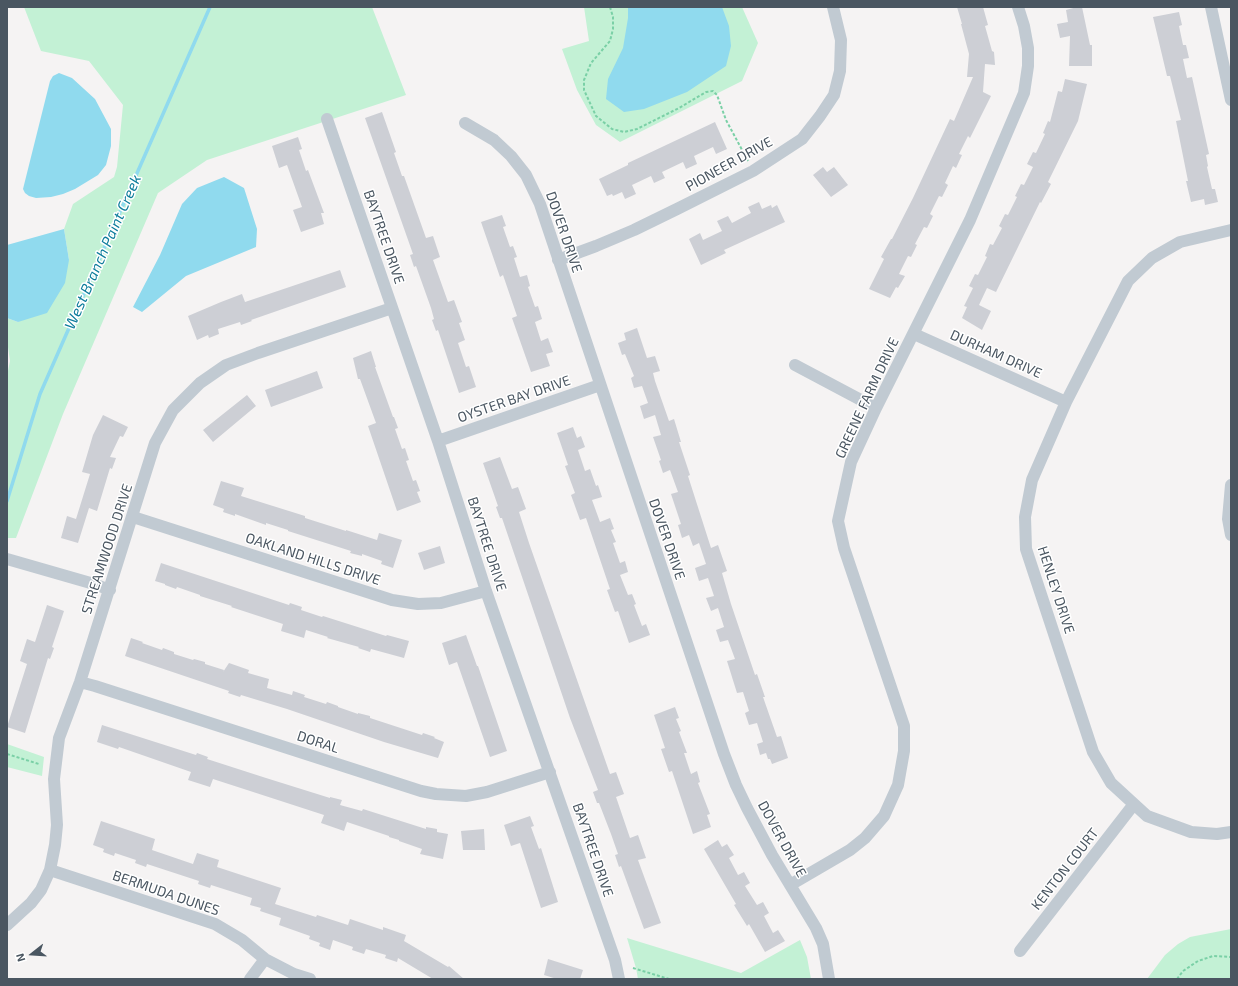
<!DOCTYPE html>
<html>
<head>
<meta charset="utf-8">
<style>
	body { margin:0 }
	#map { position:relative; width:1238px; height:986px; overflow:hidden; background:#f5f3f3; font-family:"Exo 2",sans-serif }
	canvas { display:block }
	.frame { position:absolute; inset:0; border:8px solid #4a5661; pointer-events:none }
	.north { position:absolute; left:12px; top:934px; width:40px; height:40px; -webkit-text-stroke:3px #fff; paint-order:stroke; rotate:253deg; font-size:11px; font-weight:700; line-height:16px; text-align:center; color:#4a5661 }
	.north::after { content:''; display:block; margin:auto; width:14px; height:18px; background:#4a5661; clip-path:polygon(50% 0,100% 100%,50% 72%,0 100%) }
</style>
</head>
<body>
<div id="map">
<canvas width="1238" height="986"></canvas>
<div class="frame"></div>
<div class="north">N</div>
</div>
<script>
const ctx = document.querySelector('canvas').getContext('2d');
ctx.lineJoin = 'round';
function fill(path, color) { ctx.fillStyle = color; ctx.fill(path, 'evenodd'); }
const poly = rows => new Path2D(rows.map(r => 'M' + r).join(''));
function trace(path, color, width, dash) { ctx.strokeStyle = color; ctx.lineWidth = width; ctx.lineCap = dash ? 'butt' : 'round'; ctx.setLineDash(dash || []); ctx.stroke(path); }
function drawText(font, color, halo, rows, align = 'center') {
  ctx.font = font + ' "Exo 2",sans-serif'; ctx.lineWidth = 3; ctx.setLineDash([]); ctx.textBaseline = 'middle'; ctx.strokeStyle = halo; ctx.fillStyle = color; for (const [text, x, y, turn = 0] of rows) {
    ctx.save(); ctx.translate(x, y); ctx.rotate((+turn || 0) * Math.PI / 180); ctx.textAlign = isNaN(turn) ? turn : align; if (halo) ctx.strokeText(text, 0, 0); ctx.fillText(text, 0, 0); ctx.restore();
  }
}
fill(poly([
	[24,7,372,7,406,95,207,160,158,193,63,414,16,538,7,538,7,376,10,361,7,340,7,318,18,322,69,260,64,229,73,204,114,177,117,167,123,105,89,61,41,51],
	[584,7,742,7,758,43,742,81,620,142,596,125,577,90,562,49,589,41],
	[7,744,44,757,42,776,7,767],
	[1231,929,1231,979,1147,979,1165,955,1178,944,1190,937],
	[627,938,741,973,800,940,807,957,811,979,638,979,636,968]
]), '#c3f1d5');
fill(poly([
	[628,7,722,7,729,26,731,46,726,66,687,92,644,109,624,112,606,99,608,79,623,48,628,18],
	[59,73,72,78,95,99,111,129,111,146,106,165,98,175,75,189,63,194,51,197,36,198,29,196,25,193,23,189,50,81,53,76],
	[224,177,244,188,257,229,256,247,186,276,142,312,133,307,160,255,182,204,197,188],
	[64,229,69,260,65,283,47,313,18,322,7,318,7,245]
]), '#90daee');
trace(poly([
	[7,501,40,394,210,7]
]), '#90daee', 3.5);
fill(poly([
	[957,7,983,7,988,25,985,26,992,51,994,52,995,65,985,64,983,92,991,96,970,138,968,136,959,154,962,155,956,168,953,166,945,183,948,185,942,197,939,196,930,214,933,216,927,228,924,227,915,244,917,245,911,257,908,256,899,274,905,276,898,288,896,287,890,298,869,289,884,259,881,257,891,239,892,239,913,198,950,119,954,121,973,77,967,77,969,54,961,24,962,24],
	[1077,7,1082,7,1090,45,1092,45,1092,66,1069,66,1070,36,1060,38,1057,24,1068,22,1066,10],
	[1179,12,1182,25,1179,26,1183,45,1186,45,1189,58,1183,59,1187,78,1192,77,1209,154,1206,155,1208,166,1207,167,1212,189,1215,189,1218,202,1205,205,1204,199,1191,202,1186,181,1188,181,1176,121,1181,120,1170,76,1167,76,1153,17],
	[1065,79,1087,84,1078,121,1048,182,1051,184,1041,203,1040,202,996,292,987,288,979,305,991,311,982,330,962,318,967,307,964,306,973,288,969,286,975,274,978,275,987,257,985,256,990,244,993,245,1002,228,999,226,1005,214,1008,215,1017,197,1015,196,1021,184,1024,185,1033,167,1027,164,1033,152,1036,153,1045,134,1043,133,1048,121,1050,122,1058,91,1062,92],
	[382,112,396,152,394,153,402,176,404,176,426,238,433,236,440,257,433,260,448,302,454,300,462,322,459,323,465,340,458,343,466,367,469,366,476,387,459,393,438,330,436,331,432,320,434,319,431,308,416,266,414,267,410,255,413,254,365,118],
	[715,122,727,149,716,154,713,147,694,156,697,164,686,169,683,162,662,172,665,178,654,183,651,176,632,185,636,194,625,199,622,192,613,196,612,194,607,196,599,179,628,165,628,163],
	[298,137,302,149,299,150,306,171,308,170,324,213,321,213,324,224,301,232,293,210,302,207,287,165,279,168,272,146],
	[823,167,827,172,834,167,848,185,831,197,813,175],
	[759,202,762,209,771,205,772,208,777,205,785,222,724,250,726,253,701,265,689,239,700,233,703,240,722,231,717,221,728,216,732,223,751,213,748,207],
	[502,215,506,226,503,227,510,247,513,246,517,257,514,258,520,277,527,275,530,286,528,287,535,307,538,306,542,319,535,322,541,341,548,338,553,352,546,354,550,366,531,372,512,318,517,316,503,275,500,277,481,222],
	[340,270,346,287,251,320,252,321,241,325,240,322,218,329,219,334,209,338,208,335,197,340,188,316,221,302,242,294,245,302],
	[637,328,647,358,655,356,660,371,653,373,655,381,669,421,674,419,681,442,679,442,690,475,688,476,711,548,718,545,727,571,722,573,731,604,755,675,757,674,765,697,763,697,777,737,781,736,788,758,772,764,770,759,768,759,766,753,760,755,757,744,763,742,757,723,749,725,745,713,749,711,743,692,737,693,727,661,735,659,728,640,720,642,716,630,724,627,718,608,711,611,706,598,714,596,708,578,699,581,695,568,706,564,699,543,693,546,689,535,682,538,678,525,681,524,671,494,678,492,670,470,663,473,659,461,661,460,653,437,661,435,655,415,644,419,640,406,648,403,642,386,634,388,631,378,634,376,625,354,622,355,618,343,626,340,624,333],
	[371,351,376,367,375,367,393,417,394,417,398,428,395,429,402,449,405,448,409,460,406,461,413,481,416,480,420,491,417,492,421,502,397,511,368,426,376,423,360,379,358,379,353,358],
	[317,371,323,388,271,407,265,390],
	[247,395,256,406,213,442,203,430],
	[103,415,128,427,123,437,120,436,110,457,116,458,112,469,110,468,97,511,89,508,78,543,61,538,67,516,76,519,90,474,82,472,93,435],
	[573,427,577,438,581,436,585,447,578,450,585,471,590,469,596,486,598,485,602,497,592,500,600,522,610,518,614,529,611,530,616,542,613,543,620,563,625,561,628,572,620,575,628,595,632,594,636,604,634,605,642,626,646,624,650,635,629,643,618,611,615,612,607,590,610,589,586,518,580,520,571,495,575,493,565,466,568,465,557,433],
	[500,457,512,489,518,487,526,509,519,512,529,543,610,774,616,772,624,794,616,797,630,838,638,835,646,858,638,860,661,923,644,929,621,866,619,867,615,855,618,854,611,834,599,803,597,803,593,792,598,790,570,718,502,518,500,518,496,507,498,506,483,463],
	[221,481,244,488,241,496,305,516,305,518,346,531,346,530,377,540,379,533,402,540,393,568,381,564,382,561,362,554,362,556,350,553,351,551,288,531,288,530,266,523,266,525,235,514,235,516,223,512,224,509,213,505],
	[440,546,445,563,424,570,418,553],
	[161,563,289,605,290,603,302,607,301,610,322,617,323,616,386,636,387,635,409,641,404,658,371,649,370,652,358,648,359,647,327,638,328,637,306,630,304,638,281,631,283,624,231,607,232,606,200,596,200,595,177,587,176,589,165,585,165,584,155,581],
	[47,605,64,611,52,647,54,648,50,659,48,658,25,733,7,727,27,664,20,661,27,639,35,642],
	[466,635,477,666,478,666,507,751,490,757,457,662,449,665,442,643],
	[131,638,143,642,142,643,162,650,163,648,174,652,174,654,193,660,194,659,205,662,205,664,224,670,223,672,229,663,249,670,248,673,269,679,267,688,292,695,293,691,305,695,304,697,326,704,327,702,338,706,338,707,358,714,358,713,370,716,370,718,422,735,423,733,435,737,434,738,444,742,438,758,384,742,287,709,241,695,240,697,228,693,229,691,125,656],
	[675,707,679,718,676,719,681,731,679,732,687,753,684,753,691,774,697,771,700,782,698,783,710,814,707,815,711,827,693,834,672,771,669,772,661,749,665,748,654,715],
	[102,725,196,755,197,753,208,757,207,759,266,778,330,798,330,797,342,800,340,805,362,811,363,809,426,829,426,827,437,829,437,832,448,834,443,859,420,854,422,849,399,841,399,840,389,837,389,836,347,822,344,831,321,823,324,815,247,790,213,779,210,787,188,780,191,772,119,747,118,749,97,742],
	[530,816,534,826,531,827,539,849,541,848,558,902,541,908,520,843,511,846,504,825],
	[101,821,155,839,152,850,193,864,197,853,219,860,217,867,281,888,275,904,316,917,317,915,348,925,350,919,383,930,383,927,406,935,404,941,448,967,449,966,464,979,433,979,398,958,397,962,385,958,386,955,366,949,364,954,352,950,353,947,333,940,330,950,319,946,320,943,309,939,310,936,279,925,281,918,260,911,261,908,250,905,252,898,211,885,210,888,198,884,199,881,147,864,146,867,135,863,136,860,115,853,114,856,103,852,104,849,93,845],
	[484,829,485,850,463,850,461,831],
	[718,840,722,847,727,844,734,855,729,858,738,875,744,872,750,883,745,886,757,905,763,902,769,913,764,916,773,933,778,930,785,941,765,952,749,924,747,926,734,905,736,904,704,849],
	[548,959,583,970,580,979,557,979,544,975]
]), '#cdcfd5');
trace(poly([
	[610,7,613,17,613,29,610,41,591,63,584,80,584,90,596,116,612,129,624,132,637,129,679,108,706,92,713,91,717,95,726,120,748,161],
	[7,754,39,764],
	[633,968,669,979],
	[1177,979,1183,971,1198,961,1213,956,1231,957]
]), '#7ad0a6', 2, [3, 2]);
trace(poly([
	[1211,7,1231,100],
	[327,119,438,441,486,591,615,960,619,979],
	[465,123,494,140,511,156,526,175,540,204,724,754,736,785,747,808,772,855,816,928,823,944,829,979],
	[1231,230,1180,242,1152,258,1128,281,1066,402,1032,480,1025,517,1026,549,1093,752,1111,783,1147,816,1191,832,1217,834,1231,832],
	[558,260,596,246,634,230,677,209,753,171,802,139,820,116,834,95,840,71,841,40,833,7],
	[914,334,1066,402],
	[795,365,876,408],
	[438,441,600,385],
	[1231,485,1228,519,1231,535],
	[133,517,392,600,418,604,441,603,486,591],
	[7,559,94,584,110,590],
	[80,682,95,686,421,791,436,794,466,796,487,792,550,772],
	[50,870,215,924,242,940,265,959,294,974,310,979],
	[790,885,850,850,865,838,884,816,898,785,904,751,904,726,844,548,838,521,851,462,876,408,970,220,1024,93,1028,66,1028,48,1024,26,1018,7],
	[7,925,31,903,41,890,50,870,55,845,57,825,54,779,59,738,80,682,155,443,173,410,200,383,226,365,258,353,392,308],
	[1020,951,1134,804],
	[250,979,265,959]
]), '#c1cad2', 12);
drawText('14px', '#4a5661', '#fff', [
	["PIONEER DRIVE",729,164,-29],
	["DOVER DRIVE",564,232,71],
	["BAYTREE DRIVE",384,237,71],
	["DURHAM DRIVE",996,354,24],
	["GREENE FARM DRIVE",867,398,-65],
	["OYSTER BAY DRIVE",514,399,-19],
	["DOVER DRIVE",667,539,71],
	["BAYTREE DRIVE",487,544,72],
	["STREAMWOOD DRIVE",107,549,-72],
	["OAKLAND HILLS DRIVE",313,559,18],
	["HENLEY DRIVE",1056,590,72],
	["DORAL",318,742,18],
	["DOVER DRIVE",782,839,61],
	["BAYTREE DRIVE",593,850,71],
	["KENTON COURT",1065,869,-52],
	["BERMUDA DUNES",166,893,19]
]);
drawText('italic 15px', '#0c7c9b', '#fff', [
	["West Branch Paint Creek",103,252,-66]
]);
</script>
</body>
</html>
